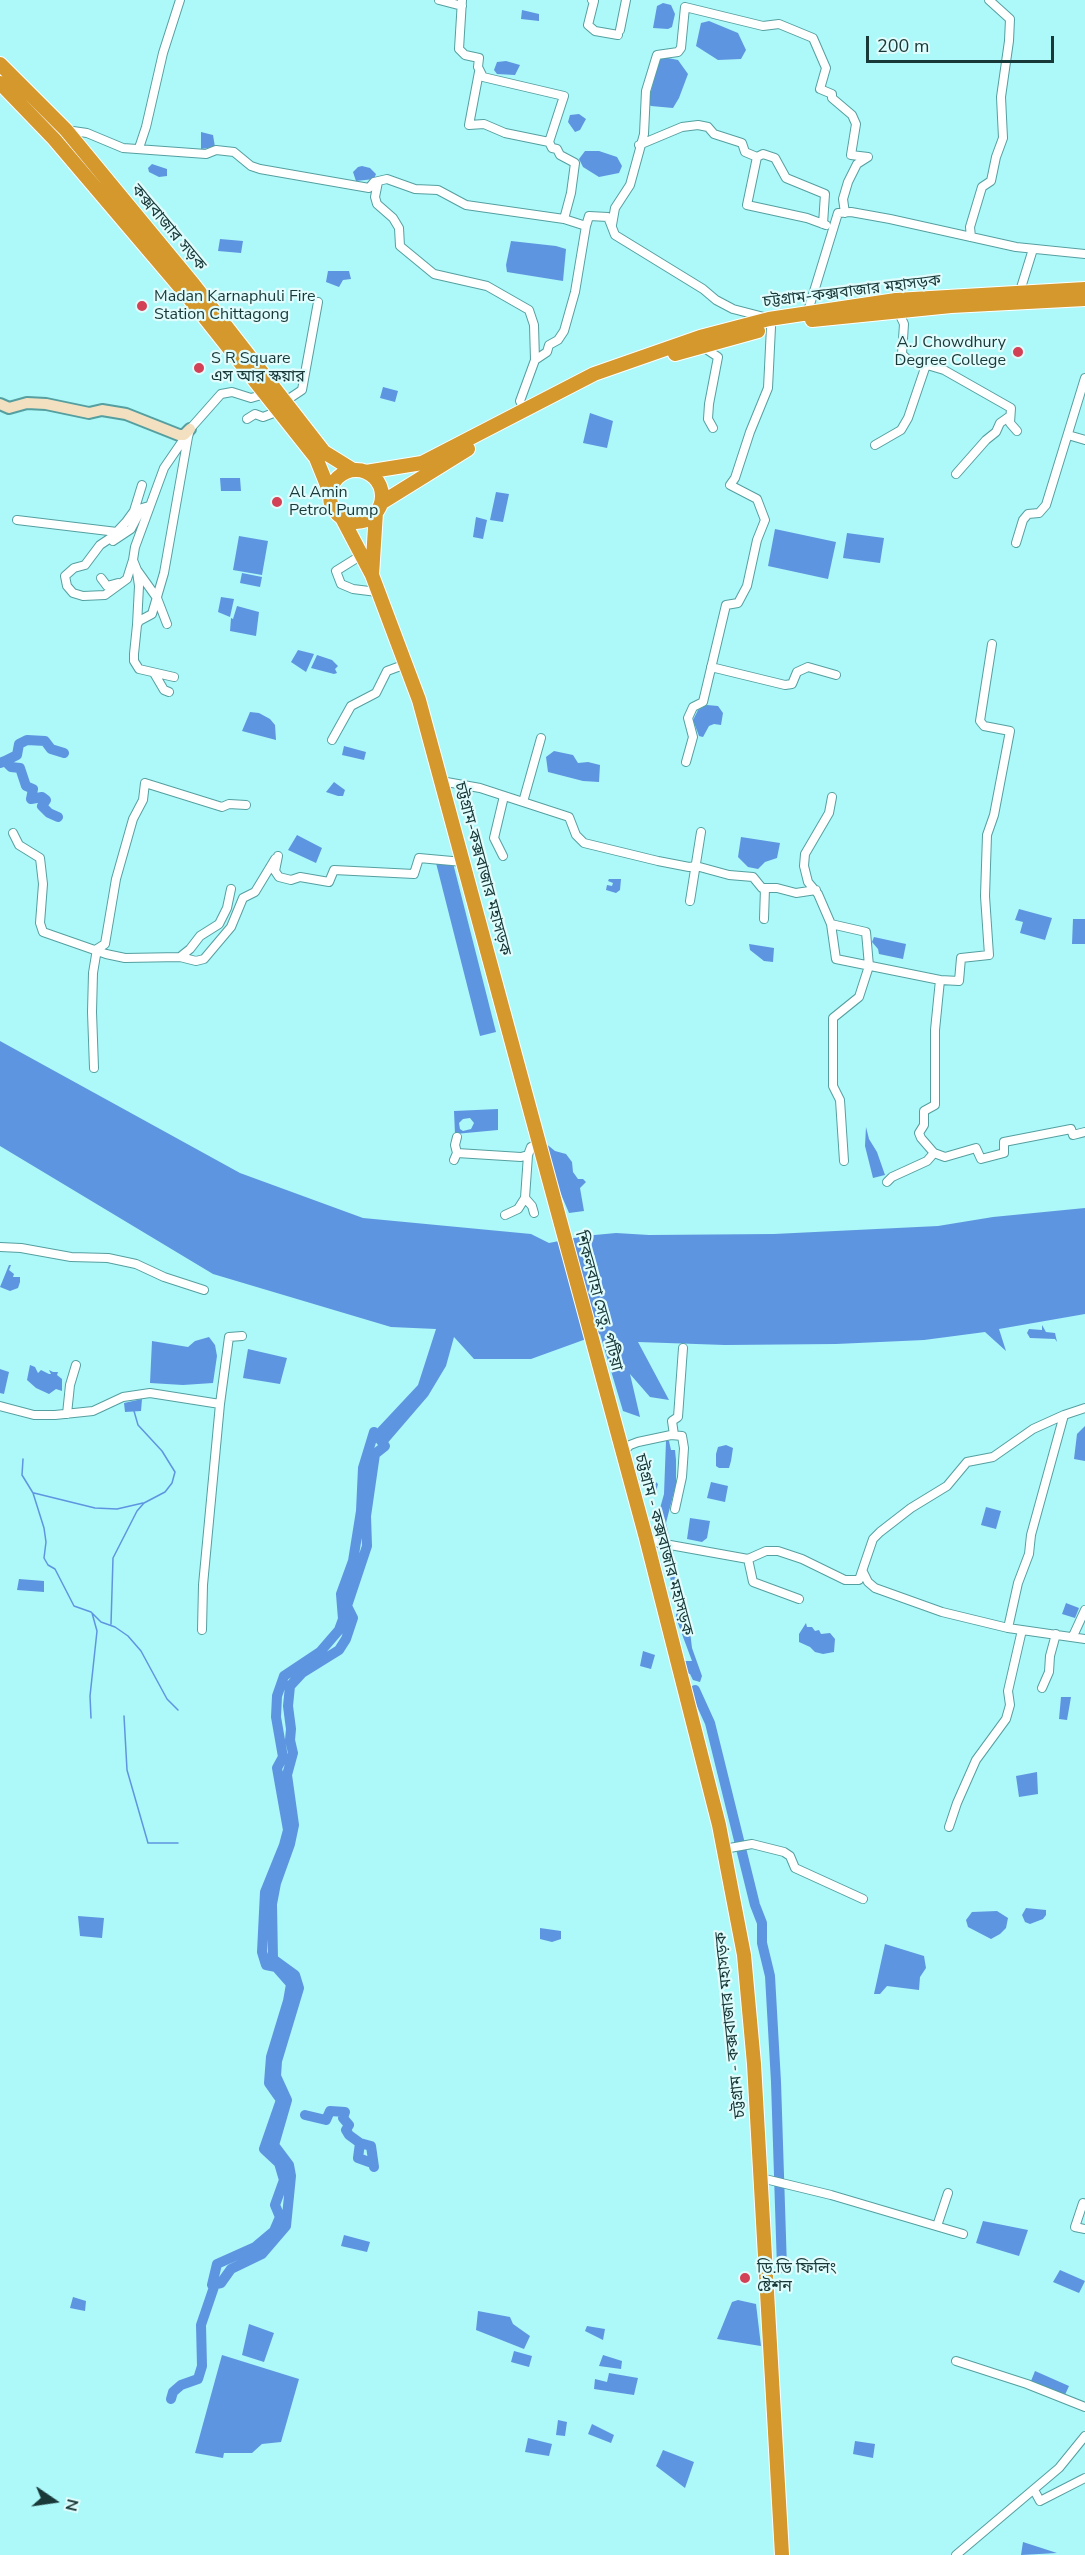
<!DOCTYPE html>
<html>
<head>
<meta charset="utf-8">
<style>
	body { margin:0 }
	#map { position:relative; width:1085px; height:2555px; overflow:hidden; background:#adf8f9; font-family:"Nunito Sans",sans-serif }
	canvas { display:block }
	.north { position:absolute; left:24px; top:2471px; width:60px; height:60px; -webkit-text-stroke:4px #e0fcfc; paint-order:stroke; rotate:103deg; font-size:16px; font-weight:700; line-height:24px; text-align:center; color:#193838 }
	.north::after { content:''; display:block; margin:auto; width:21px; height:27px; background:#193838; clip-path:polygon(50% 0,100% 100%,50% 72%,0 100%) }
	.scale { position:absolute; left:866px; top:36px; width:188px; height:27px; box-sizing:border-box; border:3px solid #193838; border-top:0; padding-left:8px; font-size:18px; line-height:21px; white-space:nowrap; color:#193838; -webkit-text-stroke:4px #e0fcfc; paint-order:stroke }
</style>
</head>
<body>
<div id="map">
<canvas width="1085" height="2555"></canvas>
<div class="north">N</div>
<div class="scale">200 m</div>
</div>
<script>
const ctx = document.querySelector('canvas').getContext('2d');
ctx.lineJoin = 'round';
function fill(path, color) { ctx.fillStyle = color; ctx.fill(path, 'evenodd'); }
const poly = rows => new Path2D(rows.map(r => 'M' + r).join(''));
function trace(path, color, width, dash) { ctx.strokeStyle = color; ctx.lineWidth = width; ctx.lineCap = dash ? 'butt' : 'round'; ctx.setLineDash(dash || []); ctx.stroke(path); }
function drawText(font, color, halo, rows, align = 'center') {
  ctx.font = font + ' "Nunito Sans","Noto Sans Bengali",sans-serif'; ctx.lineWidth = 4.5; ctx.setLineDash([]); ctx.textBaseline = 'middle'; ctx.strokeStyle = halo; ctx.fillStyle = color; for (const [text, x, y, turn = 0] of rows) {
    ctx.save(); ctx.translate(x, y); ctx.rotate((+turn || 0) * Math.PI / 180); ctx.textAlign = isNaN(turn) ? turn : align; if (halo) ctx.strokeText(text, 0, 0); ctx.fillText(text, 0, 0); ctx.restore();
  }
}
fill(poly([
	[663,3,671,5,675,14,672,27,668,29,653,28,657,6],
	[522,10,539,14,539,21,521,19],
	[709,21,738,33,746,50,741,59,718,60,696,46,701,23],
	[663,57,678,60,688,74,679,98,673,108,651,106,648,104,658,62],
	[506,61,520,65,515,75,497,74,494,70,497,62],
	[579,114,586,119,580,130,575,132,568,122,570,115],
	[201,132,213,135,215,147,201,149],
	[585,151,599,151,617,157,622,166,619,173,599,177,583,167,579,159],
	[152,164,167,169,167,176,159,177,149,172,148,168],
	[362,166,370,168,376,174,374,179,356,181,353,172,358,167],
	[220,239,243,241,241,253,218,251],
	[511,241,556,246,566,249,563,281,507,272,506,265],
	[328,271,349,271,351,279,343,280,339,287,326,282],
	[383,387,398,391,395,402,380,398],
	[590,413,613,421,607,448,583,443],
	[220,478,240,478,241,491,221,491],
	[496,492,509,494,503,522,490,520],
	[476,517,487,520,483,539,473,537],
	[775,529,836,542,828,579,768,566],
	[847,533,884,538,880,563,843,558],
	[239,536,268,541,262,575,233,570],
	[242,573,262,577,260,587,240,583],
	[221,597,234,599,230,617,218,612],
	[237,606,259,612,256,636,230,631,231,618,233,619],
	[298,650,314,654,306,672,291,662],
	[317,655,332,660,338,666,335,669,337,673,334,674,311,668],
	[707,705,718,706,723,713,721,725,714,724,709,726,703,737,699,736,693,720,698,710],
	[250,712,259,713,270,719,275,725,276,740,242,731],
	[344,746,366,752,364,760,342,755],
	[554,751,573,755,578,763,588,762,600,765,599,782,583,781,548,772,546,757],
	[334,782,345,790,343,796,338,796,326,792],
	[297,835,322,848,316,863,288,850],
	[741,837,780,843,777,858,765,862,758,869,748,867,738,857],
	[436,863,453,863,496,1032,480,1036],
	[609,879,621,879,620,890,616,893,606,890,607,885,612,886,613,883,608,881],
	[1019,909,1052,918,1045,940,1020,933,1023,922,1015,920],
	[1073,919,1085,919,1085,944,1072,944],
	[874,937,906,944,903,959,879,954,878,949,872,942],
	[749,944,774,948,773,962,764,961,750,950],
	[0,1041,240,1173,363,1218,531,1234,549,1243,584,1236,616,1233,649,1235,774,1234,938,1226,993,1217,1085,1208,1085,1314,999,1329,1006,1351,985,1332,924,1340,836,1344,725,1345,638,1342,669,1400,650,1397,630,1374,640,1417,623,1411,600,1334,531,1359,474,1359,454,1337,446,1366,428,1396,385,1446,374,1432,418,1385,436,1329,391,1327,213,1274,0,1146],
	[498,1109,498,1130,455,1134,454,1111],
	[470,1118,474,1123,471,1129,463,1131,460,1129,459,1123,463,1119],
	[866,1127,869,1139,877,1152,885,1175,873,1178,865,1146],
	[544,1142,555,1151,566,1154,572,1162,573,1172,578,1179,583,1179,586,1182,580,1188,584,1211,569,1213,543,1152],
	[9,1265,11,1265,9,1270,14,1274,13,1277,20,1277,20,1282,18,1288,10,1291,0,1287],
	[1042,1325,1046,1332,1055,1333,1057,1342,1055,1339,1030,1338,1027,1333,1029,1329,1042,1330],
	[209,1337,215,1345,217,1356,213,1383,183,1385,150,1383,152,1341,188,1347,195,1341],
	[248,1349,287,1358,280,1384,243,1378],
	[30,1365,35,1367,38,1373,41,1370,49,1374,51,1374,49,1370,53,1372,58,1372,57,1375,62,1379,62,1391,56,1389,49,1394,36,1388,27,1380],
	[0,1369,9,1372,4,1394,0,1393],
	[142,1399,141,1411,125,1412,124,1403],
	[1085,1426,1085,1461,1074,1459,1077,1434],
	[666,1441,669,1441,671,1450,675,1450,676,1460,676,1484,666,1523,670,1540,663,1539,657,1519,664,1494],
	[726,1445,733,1448,731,1461,729,1468,719,1468,716,1466,716,1454,718,1447],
	[645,1471,658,1484,656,1492,650,1492,639,1480],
	[711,1482,728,1486,725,1502,707,1498],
	[986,1507,1001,1511,996,1529,981,1525],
	[690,1518,710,1521,707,1538,702,1542,687,1539],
	[672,1543,676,1571,688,1615,692,1648,702,1676,700,1682,693,1680,690,1674,686,1673,683,1664,685,1661,692,1661,676,1618,676,1599,667,1567,664,1545],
	[19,1579,44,1581,44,1592,17,1590],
	[1066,1603,1079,1608,1075,1618,1062,1614],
	[806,1623,807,1627,812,1627,815,1631,819,1630,821,1634,830,1633,835,1639,834,1652,823,1654,815,1652,810,1647,799,1642,799,1634],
	[643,1651,655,1655,651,1669,640,1666],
	[1061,1697,1071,1697,1067,1720,1059,1719],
	[1037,1772,1038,1794,1019,1797,1016,1776],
	[1026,1908,1046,1910,1046,1915,1043,1919,1030,1924,1025,1922,1022,1915],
	[997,1911,1008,1918,1006,1928,1000,1934,991,1939,968,1927,966,1920,972,1912],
	[78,1916,104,1918,102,1938,80,1936],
	[540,1928,561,1931,561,1939,552,1942,540,1939],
	[885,1944,924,1956,926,1968,920,1977,919,1990,887,1986,880,1994,874,1994],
	[983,2221,1028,2230,1019,2256,976,2243],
	[344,2235,370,2242,367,2252,341,2246],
	[1060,2270,1085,2281,1079,2293,1053,2282],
	[73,2297,86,2301,85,2311,70,2308],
	[738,2300,756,2304,761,2346,717,2339,732,2302],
	[478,2311,510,2317,513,2324,530,2336,524,2349,476,2330],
	[249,2324,274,2333,264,2362,242,2355],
	[587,2326,605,2329,603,2340,585,2331],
	[514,2351,532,2356,529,2367,511,2362],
	[222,2355,299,2379,281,2442,262,2444,252,2453,224,2453,223,2458,195,2453],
	[603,2355,622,2361,621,2369,599,2366],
	[1035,2371,1069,2386,1064,2397,1031,2381],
	[609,2373,638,2378,634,2395,594,2389,595,2379,607,2382],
	[558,2420,567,2422,565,2436,556,2435],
	[592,2424,614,2435,611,2443,588,2434],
	[528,2438,552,2444,549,2456,525,2452],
	[855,2441,875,2444,873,2458,853,2454],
	[663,2450,694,2462,685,2488,656,2466],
	[1023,2542,1057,2553,1021,2555]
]), '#5e95e0');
trace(poly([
	[23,1459,22,1475,33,1493,44,1528,46,1542,44,1558,48,1565,55,1569,74,1606,91,1612,101,1622,115,1627,128,1636,141,1651,167,1699,178,1710],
	[34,1493,95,1508,117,1509,143,1503],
	[111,1624,113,1558,137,1511,144,1503,165,1492,172,1483,175,1472,162,1451,138,1425,134,1411],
	[124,1716,127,1770,148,1843,178,1843],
	[91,1718,90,1696,97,1631,92,1613]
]), '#5e95e0', 1.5);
trace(poly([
	[5,761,17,755,19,744,27,740,45,741,51,749,64,753],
	[0,763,5,761,11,767,20,768,26,786,33,789,31,799,42,797,46,800,42,806,49,813,58,817],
	[374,1432,385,1446,375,1454,366,1516,367,1546,347,1606,353,1618,346,1639,339,1650,302,1673,290,1686,288,1706,291,1729,290,1740,293,1753,287,1775,294,1825,290,1844,276,1883,272,1904,273,1959,295,1975,299,1988,277,2061,276,2076,287,2100,274,2145,289,2165,291,2176,286,2226,262,2254,231,2269,221,2283,212,2285,217,2264,255,2247,274,2231,280,2217,275,2205,284,2180,279,2163,264,2149,281,2100,269,2083,271,2057,288,2001,291,1984,276,1967,266,1965,262,1952,265,1892,284,1845,288,1830,277,1768,283,1757,276,1717,277,1696,284,1676,320,1652,339,1630,343,1619,341,1594,353,1561,361,1511,363,1468,374,1432],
	[695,1690,710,1723,755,1905,762,1923,762,1943,770,1976,776,2082,782,2268],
	[305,2115,326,2120,330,2111,345,2112,343,2118,349,2125,346,2130,349,2135,360,2143,358,2158,372,2163],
	[360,2143,371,2146,374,2167],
	[171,2399,173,2392,181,2385,198,2379,202,2366,201,2325,215,2284]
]), '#5e95e0', 10);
const street = poly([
	[439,0,462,6],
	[462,0,459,49,465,55,479,58,478,67,483,77,564,96,549,142,552,148,557,149,560,155,575,163,571,193,564,219],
	[592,0,594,1,588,25,595,31,618,35],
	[620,30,626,0],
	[479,72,469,125,484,124,505,133,549,142],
	[66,130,87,133,123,148,206,154,216,150,234,152,251,166,260,169,369,188,374,182,387,179,415,189,438,190,466,205,564,219,586,226,589,216,608,217,615,235,703,289,716,300,733,309,764,317],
	[639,145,682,127,698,125,708,127,714,134,742,143,745,152,757,157,763,154,775,158,786,178,825,194,823,224],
	[139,148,146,127,163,53,180,0],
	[757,157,747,205,807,218,826,225],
	[378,182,375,197,377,204,393,218,399,228,400,246,434,274,487,286,529,310,534,325,535,360,547,352,549,345,558,340,564,331,575,292,586,226],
	[612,225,615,208,630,185,644,134,646,91,657,55,678,52,681,48,685,7,763,26,779,24,813,38,826,68,820,89,832,94,832,98,852,115,856,124,851,155,868,157,857,164,848,182,843,199,845,213],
	[971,237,970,227,982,187,991,181,996,157,1003,138,1001,97,1009,41,1010,19,989,0],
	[1020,291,1033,249],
	[808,311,838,213,851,212,890,219,1016,247,1085,254],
	[898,311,904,324,902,354,907,359,944,370,1011,408,1010,423,1017,431],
	[703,347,718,357,709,404,708,419,713,428],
	[284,402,302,390,318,302],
	[524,409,520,401,535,360],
	[247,419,255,414,263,417,279,411],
	[1068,435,1085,440],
	[875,445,901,430,908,418,926,365],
	[956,474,986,440,996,432,1000,423,1010,416],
	[17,520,117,532],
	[113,541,131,529,142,508,149,506],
	[1016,543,1023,520,1028,514,1039,513,1046,505,1085,378],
	[360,556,336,571,341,584,353,589,377,592],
	[133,560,127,579,105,595,83,596,73,593,67,586,65,576,74,568,85,565,100,545,112,537,126,522,134,511,142,485],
	[101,578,107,586,118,583],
	[167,624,157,598,137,570,133,560,135,547,164,468,188,433],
	[137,625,139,586,137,572],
	[992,644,980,721,984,726,1010,731,994,815,987,835,985,896,989,955,961,958,959,981,940,980,935,1030,935,1105,924,1111,924,1125,919,1133,921,1138,934,1153,945,1157,976,1148,981,1159,1004,1153,1004,1142,1071,1129,1073,1135,1085,1132],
	[711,667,785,685,792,684,797,672,808,667,836,675],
	[154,673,164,690,169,692],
	[174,677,139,669,134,661,134,654,137,625,139,621,152,614,164,573,188,437,190,429,221,394,232,392,251,398,265,394],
	[332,740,351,706,376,693,387,671,406,664],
	[686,762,693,737,688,718,693,707,703,702,726,605,738,603,747,586,757,540,765,520,757,499,730,485,735,478,750,432,768,388,771,327],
	[441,781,480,788,569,817,576,835,584,843,658,861,689,867,696,866,729,875,753,877,762,888,777,888,796,893,816,890],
	[832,797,829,813,805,854,804,866,808,882,818,894,831,924,866,932,869,966,859,997,833,1018,833,1086,840,1100,844,1161],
	[523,802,541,738],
	[13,833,19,845,40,858,43,884,40,923,43,932,106,954,125,958,180,957,190,949,200,936,219,924,227,908,231,889],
	[278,856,275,871,279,877,291,880,300,877,329,882,334,870,414,874,419,858,463,862],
	[503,856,494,838,504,796],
	[690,901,701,832],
	[764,919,765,888],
	[831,924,836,959,940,980],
	[180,957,196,961,204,959,231,927,243,898,255,892,275,859],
	[94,1068,92,1012,93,973,97,949,105,944,116,879,133,819,143,800,145,783,222,807,229,804,246,805],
	[457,1153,455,1145,457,1137],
	[454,1160,457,1153,521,1157,528,1155],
	[887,1182,892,1177,927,1161,934,1153],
	[525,1198,532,1206,534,1213],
	[505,1215,518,1209,525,1198,528,1155,531,1147,539,1143],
	[0,1247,21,1248,71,1257,108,1258,136,1264,164,1277,204,1290],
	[0,1406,34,1415,55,1415,93,1411,123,1397,150,1393,220,1404],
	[67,1414,70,1385,76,1365],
	[674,1435,672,1421,678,1417,683,1348],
	[623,1452,630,1445,638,1442,671,1435,682,1436,684,1448,682,1477,675,1509],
	[646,1538,659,1543,748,1559],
	[863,1572,868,1582,875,1588,942,1612,1008,1628,1085,1639],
	[799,1599,753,1582,748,1559,766,1551,778,1551,802,1559,845,1580,859,1580,873,1539,880,1532,911,1508,947,1486,967,1462,993,1457,1033,1429,1064,1415,1085,1408],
	[1008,1628,1018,1583,1029,1554,1031,1535,1064,1415],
	[202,1630,203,1585,220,1404,229,1337,242,1336],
	[1073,1636,1085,1610],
	[1042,1688,1049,1672,1050,1656,1056,1634],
	[949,1827,957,1803,976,1760,1006,1719,1010,1705,1008,1691,1022,1630],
	[724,1849,752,1844,784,1852,790,1856,795,1868,863,1899],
	[761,2178,831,2195,963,2234],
	[1083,2203,1075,2227,1085,2229],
	[937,2226,948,2193],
	[956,2361,1027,2384,1085,2407],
	[1034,2490,1040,2501,1085,2478],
	[956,2555,1059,2468,1085,2436]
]);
const secondary = poly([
	[0,404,9,408,27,403,46,404,89,413,102,410,126,414,179,435,184,435,190,429]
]);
const highway = poly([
	[0,64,66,130,194,285,324,452,353,470],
	[0,83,54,139,185,293,316,458,331,495],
	[812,320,951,306,1085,299],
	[675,354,758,331],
	'330 496a26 26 0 1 1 52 0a26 26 0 1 1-52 0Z',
	[366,472,422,463,594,374,700,337,769,319,896,300,1085,289],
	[381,503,468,449],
	[342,518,372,575,419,700,646,1538,719,1825,744,1955,754,2064,782,2555],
	[372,575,376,512]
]);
trace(street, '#559fa0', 10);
trace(secondary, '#559fa0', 14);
trace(highway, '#fff', 16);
trace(street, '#fff', 8);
trace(secondary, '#f2e0c0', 10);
trace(highway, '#d4982c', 14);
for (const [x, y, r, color] of [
	[142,306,6,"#d24155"],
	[1018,352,6,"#d24155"],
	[199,368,6,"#d24155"],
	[277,502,6,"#d24155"],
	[745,2278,6,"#d24155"]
]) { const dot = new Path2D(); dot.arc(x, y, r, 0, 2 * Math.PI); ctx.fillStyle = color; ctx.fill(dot); trace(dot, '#e0fcfc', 2); }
drawText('16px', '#193838', '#e0fcfc', [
	["কক্সবাজার সড়ক",168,228,50],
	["চট্টগ্রাম-কক্সবাজার মহাসড়ক",852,292,-7],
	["চট্টগ্রাম-কক্সবাজার মহাসড়ক",482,869,75],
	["শিকলবাহা সেতু, পটিয়া",598,1301,75],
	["চট্টগ্রাম - কক্সবাজার মহাসড়ক",663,1545,75],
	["চট্টগ্রাম - কক্সবাজার মহাসড়ক",731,2025,-96]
]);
drawText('16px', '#193838', '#e0fcfc', [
	["Madan Karnaphuli Fire",154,297],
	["Station Chittagong",154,315],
	["A.J Chowdhury",1006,343,"right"],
	["Degree College",1006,361,"right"],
	["S R Square",211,359],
	["এস আর স্কয়ার",211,377],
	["Al Amin",289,493],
	["Petrol Pump",289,511],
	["ডি.ডি ফিলিং",757,2269],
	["ষ্টেশন",757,2287]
], 'left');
</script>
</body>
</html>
